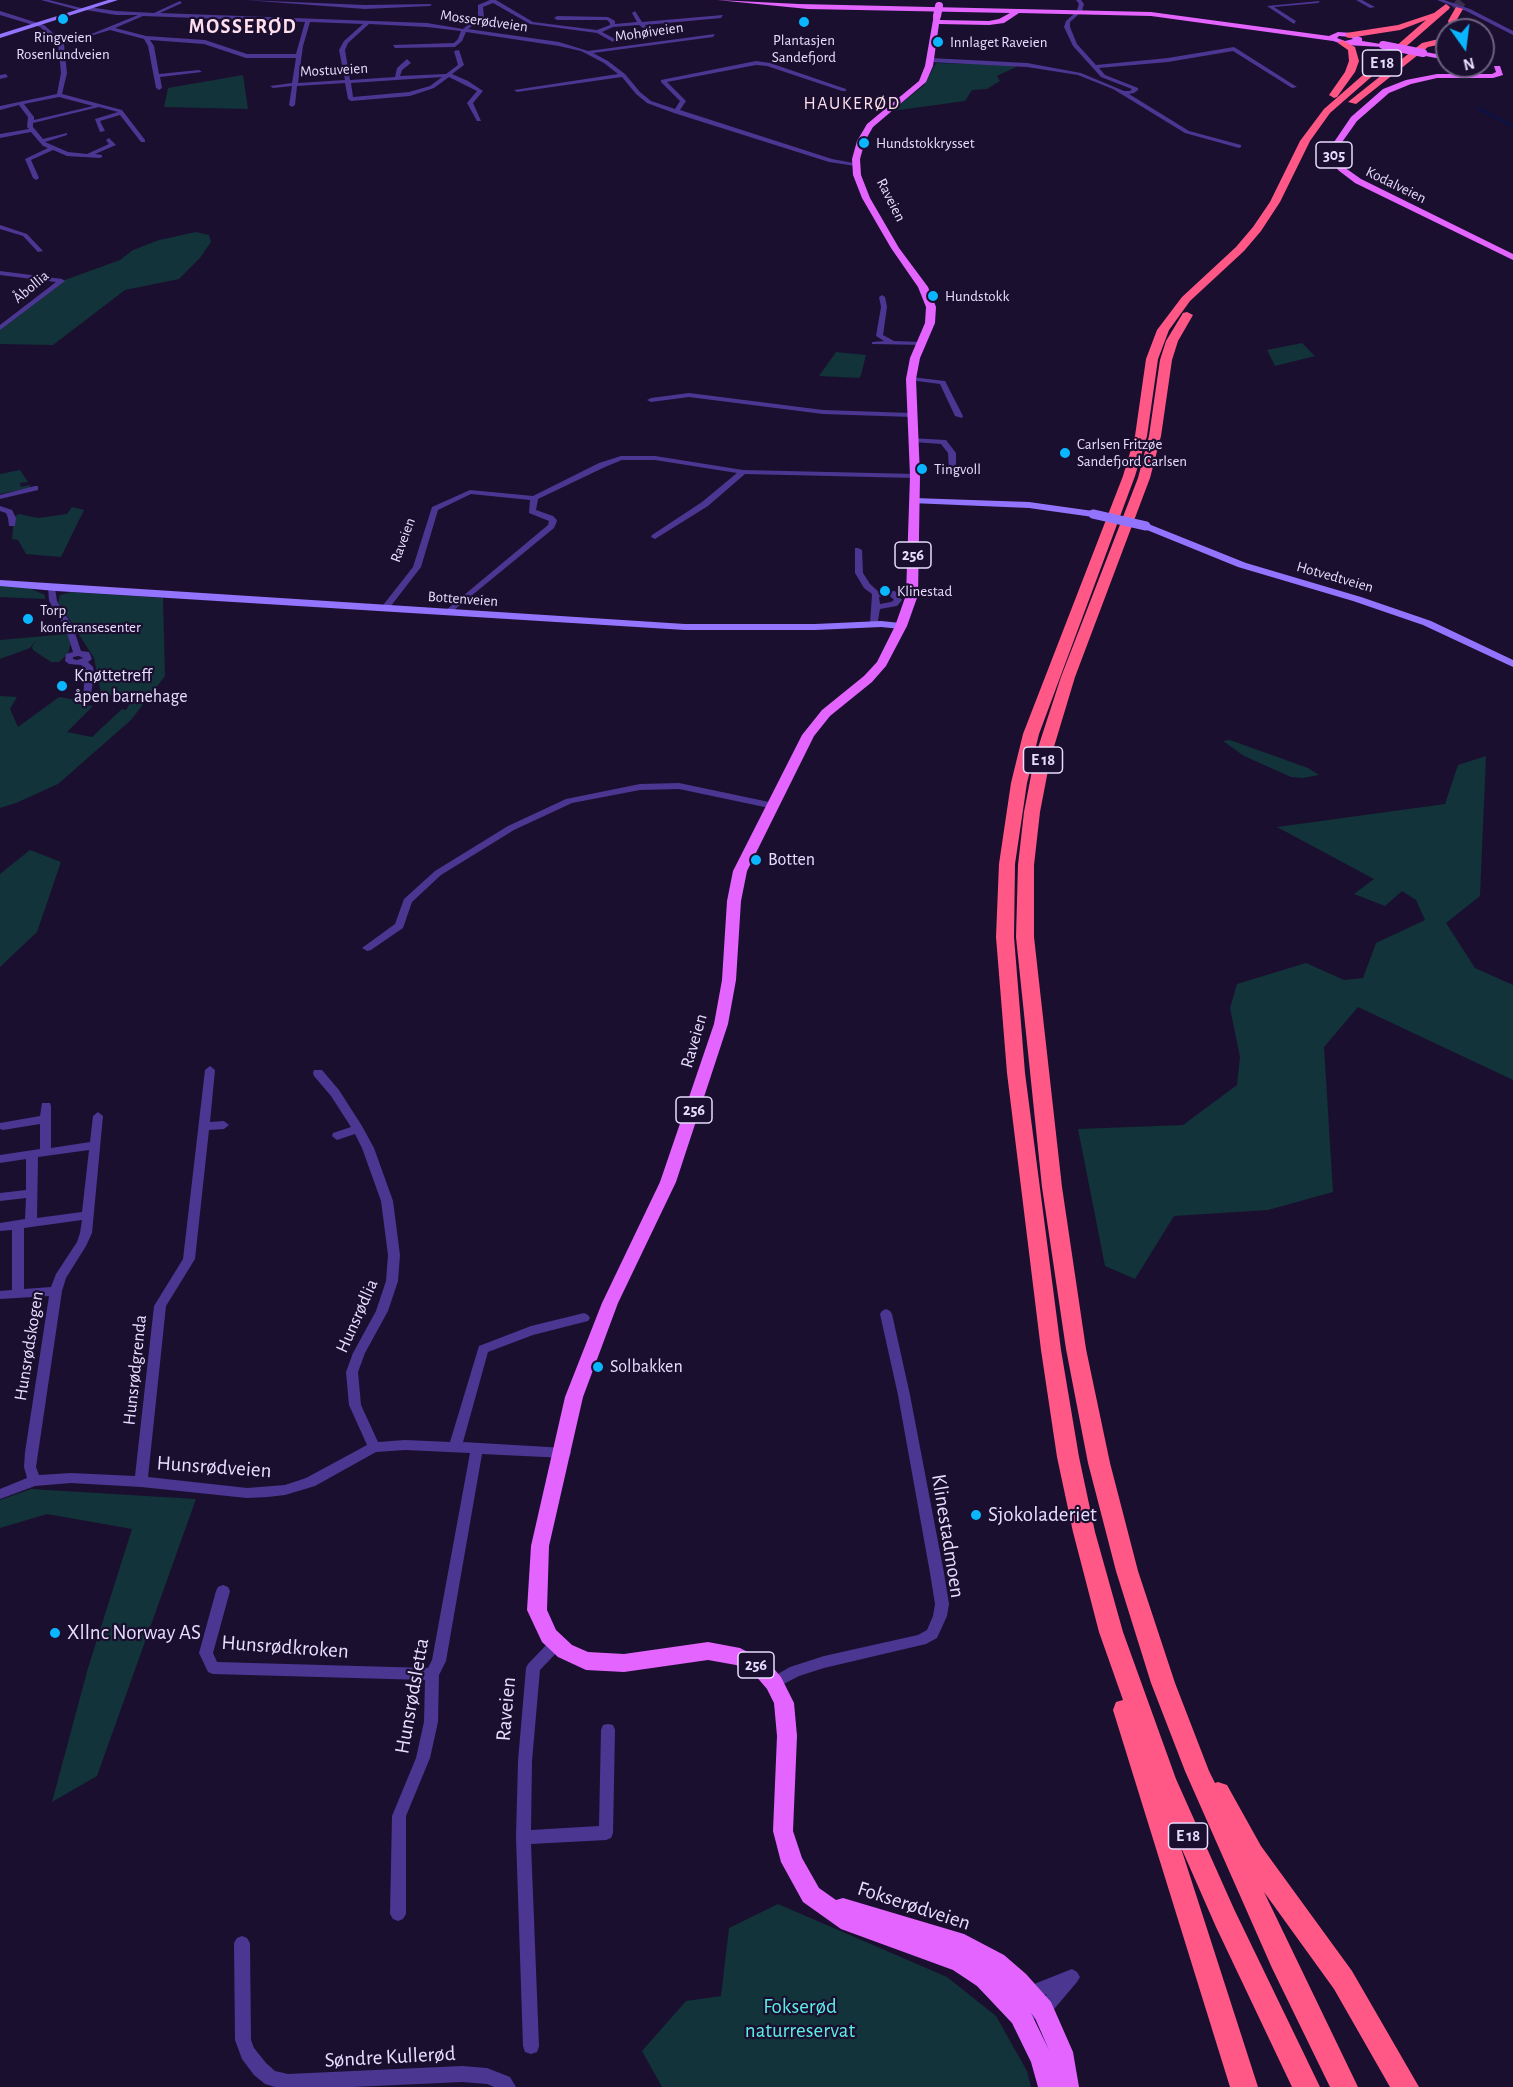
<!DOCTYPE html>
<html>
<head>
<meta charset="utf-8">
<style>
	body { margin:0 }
	#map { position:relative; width:1513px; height:2087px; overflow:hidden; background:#1b0f2f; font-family:"Alegreya Sans",sans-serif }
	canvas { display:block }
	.north { position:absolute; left:1435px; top:18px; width:60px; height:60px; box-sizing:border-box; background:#1b0f2f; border:2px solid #6d6182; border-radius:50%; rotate:166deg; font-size:16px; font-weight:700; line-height:24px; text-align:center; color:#e7ddff }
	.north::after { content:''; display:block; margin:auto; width:21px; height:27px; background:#09b6ff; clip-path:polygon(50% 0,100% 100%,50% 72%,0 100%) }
</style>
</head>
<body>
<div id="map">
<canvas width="1513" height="2087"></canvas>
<div class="north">N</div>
</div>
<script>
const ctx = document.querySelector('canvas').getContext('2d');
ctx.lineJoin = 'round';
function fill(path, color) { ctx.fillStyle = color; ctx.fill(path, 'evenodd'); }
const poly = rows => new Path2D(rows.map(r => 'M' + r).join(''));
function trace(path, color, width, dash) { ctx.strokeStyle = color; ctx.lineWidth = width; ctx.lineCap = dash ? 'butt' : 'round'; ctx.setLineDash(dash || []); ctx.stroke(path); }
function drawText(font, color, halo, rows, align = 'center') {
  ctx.font = font + ' "Alegreya Sans",sans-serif'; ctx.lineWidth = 4.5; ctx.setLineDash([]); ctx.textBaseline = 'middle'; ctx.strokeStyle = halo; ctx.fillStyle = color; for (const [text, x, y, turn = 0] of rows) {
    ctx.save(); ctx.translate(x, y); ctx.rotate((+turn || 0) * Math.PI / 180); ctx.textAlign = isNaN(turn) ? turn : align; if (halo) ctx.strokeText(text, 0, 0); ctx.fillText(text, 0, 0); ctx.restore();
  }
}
fill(poly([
	[936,63,1015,65,1016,67,997,76,1000,81,987,89,972,90,965,101,892,111,924,85],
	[243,75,248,109,164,107,168,88],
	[196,232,209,235,211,242,200,258,179,279,125,290,53,345,0,344,0,328,62,281,120,260,133,250,159,240],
	[1302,343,1315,356,1275,366,1267,350],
	[836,352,866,355,861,375,859,378,819,376],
	[20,470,28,482,20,483,21,487,30,485,30,488,0,494,0,474],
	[72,507,84,510,61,557,26,554,18,540,12,539,14,517,19,514,38,518,67,514],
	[0,583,22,585,45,595,45,599,0,597],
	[71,592,163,598,165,676,131,720,58,784,16,803,0,808,0,696,17,697,10,709,18,727,59,697,76,700,75,703,93,706,67,732,92,737,122,709,126,710,132,700,101,693,94,658,58,602,60,595],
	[67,634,71,642,68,654,59,662,51,662,33,650,32,647,36,640,30,648,0,659,0,640],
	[1230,740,1308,768,1319,775,1303,778,1291,777,1244,756,1223,741],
	[1486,756,1480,896,1446,923,1475,968,1513,985,1513,1080,1358,1007,1324,1047,1333,1192,1268,1210,1174,1216,1135,1279,1105,1266,1078,1129,1183,1125,1237,1085,1240,1057,1230,1008,1237,984,1306,963,1344,980,1363,978,1376,943,1425,920,1416,900,1402,891,1385,906,1354,894,1374,879,1277,827,1445,804,1458,765],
	[30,850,61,862,37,932,0,967,0,874],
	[31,1489,196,1499,97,1776,52,1802,88,1668,132,1529,47,1514,0,1528,0,1500],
	[778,1904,947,1977,996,2016,1027,2071,1031,2087,662,2087,642,2051,686,2001,721,1996,729,1928]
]), '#113339');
trace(poly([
	[1478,108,1513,126]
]), '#051251', 1.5);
trace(poly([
	[1455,9,1463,0]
]), '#3a2e4e', 10, [10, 4.5]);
fill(poly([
	[41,0,49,0,85,9,82,11,41,0],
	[245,0,365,5,430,4,432,5,430,6,365,9,245,0],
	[490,0,496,0,533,22,597,30,610,25,610,23,607,20,557,20,554,18,557,16,608,17,615,21,615,24,637,22,632,13,635,11,642,22,723,15,721,18,645,25,651,30,648,32,639,25,613,27,602,32,615,39,613,42,597,33,530,24,493,3,483,7,484,17,468,29,559,42,588,51,715,34,713,37,593,53,608,61,625,74,640,92,651,101,675,109,680,101,661,82,661,80,756,61,770,63,846,89,846,91,842,91,767,66,756,65,667,82,686,101,680,110,832,159,859,164,856,166,829,162,674,113,647,103,636,94,622,77,517,92,514,90,618,74,604,63,581,51,559,46,466,32,462,41,455,47,395,48,393,45,454,43,458,39,461,31,427,27,369,24,348,43,345,50,350,80,395,77,397,68,407,59,411,63,402,70,400,76,446,74,458,65,454,51,459,50,464,65,452,74,468,81,483,91,473,103,481,121,477,121,467,103,477,91,449,77,434,88,410,96,351,101,348,99,345,83,297,86,295,105,292,107,289,105,292,86,273,88,270,86,292,83,296,58,246,58,204,44,150,40,154,46,159,74,199,70,202,72,160,77,162,88,159,90,156,88,148,46,144,39,110,30,64,44,67,73,62,94,122,110,145,140,145,142,141,142,120,115,100,121,105,131,100,132,95,119,118,112,99,107,33,123,33,127,43,139,67,133,67,135,45,142,68,152,87,154,109,144,106,140,109,138,116,145,95,154,102,155,102,157,100,158,67,156,53,150,31,160,39,178,36,180,33,178,25,159,48,148,43,146,31,132,0,138,0,134,29,129,27,127,28,117,19,105,0,110,0,106,57,94,61,73,58,43,40,27,0,15,0,11,44,25,62,41,94,33,138,15,116,15,86,10,88,7,116,11,154,13,180,1,182,3,160,13,427,23,463,29,478,17,478,5,490,0],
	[143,16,305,22,296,54,247,54,205,40,146,36,115,28,143,16],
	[310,22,363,24,344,41,339,50,345,80,298,83,303,46,310,22],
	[442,77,430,86,409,92,353,97,351,83,442,77],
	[59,97,93,106,34,120,34,117,24,104,59,97],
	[1076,0,1081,0,1084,4,1082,11,1077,10,1079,4,1076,0],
	[1356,0,1362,0,1375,7,1370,8,1356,0],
	[1437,0,1444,0,1470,9,1513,31,1513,35,1466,11,1437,0],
	[1320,1,1318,3,1274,7,1296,21,1294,24,1267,6,1320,1],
	[1076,12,1079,14,1070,22,1070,27,1077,44,1096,65,1168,58,1234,47,1297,87,1292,88,1233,51,1168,62,1099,68,1105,75,1138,88,1138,90,1134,93,1129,94,1189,131,1241,145,1241,147,1239,148,1185,133,1113,89,1078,75,1027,67,930,62,927,60,930,58,1027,63,1081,73,1124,91,1130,91,1132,89,1101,77,1073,46,1064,27,1066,21,1076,12],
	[6,74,8,77,0,79,0,75,6,74],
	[0,225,27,234,43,251,38,252,23,236,0,229,0,225],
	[0,271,62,279,65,281,0,330,0,325,56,282,0,275,0,271],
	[882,295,885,297,887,307,883,335,894,341,921,342,923,343,923,345,872,344,872,342,884,341,876,336,881,307,879,297,882,295],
	[911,377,945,381,963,416,962,418,955,416,940,384,909,380,909,378,911,377],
	[689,393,823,410,912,413,916,415,912,417,823,414,689,397,651,402,647,400,651,398,689,393],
	[910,438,946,440,956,453,956,472,949,470,948,453,941,444,913,442,910,442,910,438],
	[621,456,655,456,743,470,915,474,919,476,915,478,745,474,708,506,655,539,651,537,652,535,702,502,737,473,655,460,622,460,605,467,538,499,536,510,553,516,556,519,557,521,554,528,448,615,445,615,445,611,548,525,549,521,529,513,530,500,471,494,438,510,421,567,387,611,381,611,380,609,413,567,432,507,470,490,533,496,599,463,621,456],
	[35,486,38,486,38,490,0,499,0,495,35,486],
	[0,506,12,510,16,518,15,526,9,526,8,518,6,513,0,511,0,506],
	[855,548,858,548,862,550,863,573,870,584,879,592,895,591,902,600,897,606,880,609,877,626,871,626,870,624,872,594,864,588,855,573,855,548],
	[890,596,894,600,891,602,880,604,879,597,890,596],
	[48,586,51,586,55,588,57,601,73,627,81,651,89,652,92,659,88,662,93,667,94,673,90,703,84,703,83,701,85,668,81,665,69,664,65,661,66,654,73,652,65,627,49,601,48,586],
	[79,656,83,658,77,660,73,659,73,657,79,656],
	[679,783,774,803,779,806,774,809,679,789,640,790,572,803,514,830,441,875,412,902,403,928,371,950,367,951,362,948,395,924,404,899,435,871,508,826,566,799,640,784,679,783],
	[210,1066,215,1070,210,1122,224,1121,229,1125,224,1129,209,1130,195,1259,166,1306,148,1477,247,1488,285,1485,306,1478,367,1445,349,1405,346,1372,353,1353,376,1311,386,1281,388,1255,381,1201,362,1148,355,1134,337,1140,332,1136,333,1133,351,1127,331,1096,314,1076,313,1073,314,1070,322,1070,339,1090,362,1126,374,1148,393,1201,400,1255,398,1281,388,1311,365,1353,358,1372,361,1405,378,1442,405,1440,450,1442,479,1346,531,1326,584,1313,588,1315,590,1318,588,1321,533,1335,488,1352,463,1442,565,1448,569,1449,571,1453,569,1457,565,1458,482,1454,446,1661,439,1675,438,1722,430,1758,406,1816,406,1914,403,1919,398,1921,393,1919,390,1914,392,1816,416,1758,424,1722,425,1680,213,1674,208,1672,199,1653,216,1591,218,1587,223,1585,228,1587,230,1591,213,1653,217,1662,428,1668,432,1660,470,1453,405,1450,376,1452,315,1486,285,1495,268,1497,247,1498,141,1487,71,1483,35,1486,0,1499,0,1489,27,1478,24,1467,25,1452,49,1296,0,1299,0,1291,12,1290,12,1230,0,1231,0,1223,25,1219,26,1198,0,1201,0,1193,26,1190,26,1159,0,1163,0,1155,40,1149,40,1124,3,1130,0,1129,0,1123,40,1116,42,1103,50,1103,51,1106,51,1148,90,1142,93,1116,98,1112,103,1116,92,1233,86,1246,66,1278,62,1291,36,1467,39,1475,71,1473,135,1476,154,1306,183,1259,205,1070,210,1066],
	[89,1150,82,1212,37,1218,38,1157,89,1150],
	[82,1220,80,1233,77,1242,56,1274,51,1287,24,1289,24,1228,82,1220],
	[886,1309,890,1311,892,1314,910,1395,944,1573,949,1604,947,1616,937,1638,926,1644,824,1668,799,1676,774,1689,769,1687,767,1683,769,1679,790,1667,824,1656,918,1635,927,1630,933,1616,935,1604,930,1573,898,1395,880,1314,882,1311,886,1309],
	[556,1638,561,1640,563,1644,561,1648,540,1670,532,1761,531,1830,599,1826,601,1730,603,1725,608,1724,613,1725,615,1730,613,1833,611,1838,606,1840,531,1844,539,2046,537,2052,531,2054,525,2052,523,2046,516,1837,518,1761,526,1668,528,1664,551,1640,556,1638],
	[242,1936,247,1938,250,1943,251,2040,254,2048,266,2063,275,2071,288,2074,462,2066,487,2068,510,2077,516,2087,494,2087,487,2084,462,2082,353,2087,275,2087,265,2084,254,2075,242,2059,235,2040,234,1943,237,1938,242,1936],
	[1072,1969,1077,1972,1080,1977,1077,1982,1049,2015,1020,2023,1014,2021,1012,2015,1024,1988,1072,1969],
	[1047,1994,1039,2003,1032,2005,1034,1999,1047,1994]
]), '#4b3692');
fill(poly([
	[108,0,118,0,0,38,0,34,108,0],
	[914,498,1029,502,1093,511,1098,514,1093,517,1029,508,911,503,911,499,914,498],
	[1146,523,1246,563,1361,597,1431,621,1513,660,1513,667,1423,625,1353,601,1238,567,1142,528,1141,526,1146,523],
	[0,580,685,624,815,624,881,621,901,623,906,626,901,629,881,627,815,630,685,630,56,591,0,586,0,580]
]), '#9374ff');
fill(poly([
	[717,0,799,4,1151,12,1329,36,1338,32,1352,33,1362,38,1362,41,1387,45,1383,47,1345,45,1333,41,1151,16,1019,13,1004,23,989,25,939,24,933,66,926,82,873,127,865,141,860,159,861,175,870,198,899,248,928,287,936,307,935,323,920,358,916,379,920,476,918,595,907,626,886,666,872,682,830,716,814,736,747,871,741,901,736,980,728,1024,676,1182,618,1303,583,1397,549,1546,547,1610,556,1630,572,1645,588,1652,624,1654,708,1642,740,1648,769,1663,781,1677,794,1703,797,1736,793,1831,802,1858,819,1888,836,1900,843,1898,964,1934,1004,1955,1026,1974,1051,2002,1073,2052,1079,2087,1038,2087,1031,2062,1012,2023,977,1986,953,1970,841,1929,803,1902,781,1862,773,1831,777,1736,774,1703,767,1689,755,1675,736,1665,708,1660,624,1672,586,1670,558,1657,542,1642,527,1610,531,1546,565,1397,602,1303,660,1182,714,1024,722,980,727,901,733,871,802,735,822,710,864,676,877,662,895,626,906,595,910,476,906,379,910,358,925,323,926,307,918,287,891,248,862,198,853,175,852,159,857,141,867,124,919,81,925,66,934,14,940,14,940,20,989,21,999,19,1010,13,808,9,717,0],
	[1339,36,1350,37,1353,39,1345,41,1337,38,1339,36],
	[1031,2013,1035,2018,1049,2050,1031,2013],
	[1420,51,1447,56,1447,60,1420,55,1420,51],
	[1494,66,1500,66,1503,75,1493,78,1437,78,1411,84,1389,93,1357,121,1340,145,1338,155,1344,167,1361,179,1513,254,1513,260,1355,183,1338,170,1330,155,1332,145,1351,117,1383,89,1406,80,1437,74,1492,74,1496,72,1494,66]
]), '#e364ff');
fill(poly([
	[1446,4,1450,7,1449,9,1330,113,1310,141,1280,202,1261,231,1244,251,1190,301,1169,330,1158,359,1147,436,1135,476,1039,734,1027,783,1015,864,1014,937,1025,1073,1061,1350,1079,1457,1095,1532,1123,1632,1176,1779,1234,1909,1320,2087,1292,2087,1216,1927,1180,1845,1258,2087,1230,2087,1113,1710,1116,1702,1123,1700,1099,1632,1073,1532,1057,1457,1041,1350,1007,1073,996,937,999,864,1011,783,1023,734,1123,476,1135,436,1146,359,1157,330,1182,297,1236,247,1253,227,1270,202,1300,141,1324,109,1426,20,1400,30,1349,38,1346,37,1346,33,1398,25,1434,13,1446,4],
	[1456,7,1463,9,1456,21,1459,30,1451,30,1448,21,1456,7],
	[1447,37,1447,43,1428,47,1356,104,1348,102,1422,43,1447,37],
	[1342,40,1355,47,1359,61,1355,72,1337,97,1334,98,1329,95,1345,72,1349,61,1348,50,1338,43,1342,40],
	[1187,312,1193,315,1178,341,1172,360,1161,436,1150,478,1075,677,1050,760,1040,812,1034,865,1034,937,1062,1187,1086,1349,1110,1463,1138,1571,1175,1683,1209,1771,1215,1783,1218,1782,1227,1785,1261,1846,1352,1971,1419,2087,1390,2087,1334,1989,1264,1892,1358,2087,1330,2087,1272,1968,1185,1771,1151,1683,1116,1571,1088,1463,1066,1349,1042,1187,1016,937,1018,865,1024,812,1034,760,1061,677,1138,478,1149,436,1160,360,1166,341,1183,313,1187,312]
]), '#ff5887');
trace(poly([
	[1093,514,1146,526]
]), '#9374ff', 9);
trace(poly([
	[937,16,939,6],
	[1383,45,1423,53]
]), '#e364ff', 8);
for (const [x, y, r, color] of [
	[63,19,6,"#09b6ff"],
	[804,22,6,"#09b6ff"],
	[938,42,6,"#09b6ff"],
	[864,143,6,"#09b6ff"],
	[933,296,6,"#09b6ff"],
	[1065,453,6,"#09b6ff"],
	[922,469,6,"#09b6ff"],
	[885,591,6,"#09b6ff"],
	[28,619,6,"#09b6ff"],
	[62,686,6,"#09b6ff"],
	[756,860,6,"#09b6ff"],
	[598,1367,6,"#09b6ff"],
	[976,1515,6,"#09b6ff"],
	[55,1633,6,"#09b6ff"]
]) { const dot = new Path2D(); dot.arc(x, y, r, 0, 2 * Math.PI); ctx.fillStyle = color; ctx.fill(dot); trace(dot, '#1b0f2f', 2); }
drawText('15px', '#e7ddff', '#1b0f2f', [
	["Mosserødveien",484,21,8],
	["Mohøiveien",649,32,-8],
	["Mostuveien",334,70,-3],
	["Kodalveien",1396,185,26],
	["Raveien",891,200,63],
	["Åbollia",31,287,-40],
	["Raveien",403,540,-70],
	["Hotvedtveien",1335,577,16],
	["Bottenveien",463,599,4]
]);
drawText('15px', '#e7ddff', '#1b0f2f', [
	["Ringveien",63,37,"center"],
	["Rosenlundveien",63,54,"center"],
	["Plantasjen",804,40,"center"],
	["Sandefjord",804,57,"center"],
	["Innlaget Raveien",950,42],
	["Hundstokkrysset",876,143],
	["Hundstokk",945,296],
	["Carlsen Fritzøe",1077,444],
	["Sandefjord Carlsen",1077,461],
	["Tingvoll",934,469],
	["Klinestad",897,591],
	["Torp",40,610],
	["konferansesenter",40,627]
], 'left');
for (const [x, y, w] of [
	[1382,63,39],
	[1334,155,36],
	[913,555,36],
	[1043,760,39],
	[694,1110,36],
	[756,1665,36],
	[1188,1836,39]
]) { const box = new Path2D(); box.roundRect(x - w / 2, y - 13, w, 26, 4.5); ctx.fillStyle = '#1b0f2f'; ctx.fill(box); trace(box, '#e7ddff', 1.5); }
drawText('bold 16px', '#e7ddff', null, [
	["E 18",1382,63],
	["305",1334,155],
	["256",913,555],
	["E 18",1043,760],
	["256",694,1110],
	["256",756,1665],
	["E 18",1188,1836]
]);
ctx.letterSpacing = '1.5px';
drawText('18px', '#ffdfed', '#1b0f2f', [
	["HAUKERØD",852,104]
]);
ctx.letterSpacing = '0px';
drawText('18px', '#e7ddff', '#1b0f2f', [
	["Knøttetreff",74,676],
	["åpen barnehage",74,697],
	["Botten",768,860],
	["Solbakken",610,1367]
], 'left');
drawText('18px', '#e7ddff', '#1b0f2f', [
	["Raveien",694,1041,-74],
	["Hunsrødlia",357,1316,-66],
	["Hunsrødskogen",29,1346,-81],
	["Hunsrødgrenda",135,1370,-84]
]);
ctx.letterSpacing = '1.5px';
drawText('bold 20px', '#ffdfed', '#1b0f2f', [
	["MOSSERØD",243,27]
]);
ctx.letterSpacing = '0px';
drawText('21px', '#e7ddff', '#1b0f2f', [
	["Hunsrødveien",214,1467,4],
	["Klinestadmoen",948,1536,81],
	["Hunsrødkroken",285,1647,4],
	["Hunsrødsletta",412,1696,-80],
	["Raveien",506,1709,-85],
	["Fokserødveien",914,1906,18],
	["Søndre Kullerød",390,2057,-3]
]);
drawText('21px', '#e7ddff', '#1b0f2f', [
	["Sjokoladeriet",988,1515],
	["Xllnc Norway AS",67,1633]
], 'left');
drawText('21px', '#5bece5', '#1b0f2f', [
	["Fokserød",800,2007],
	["naturreservat",800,2031]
]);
</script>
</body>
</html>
